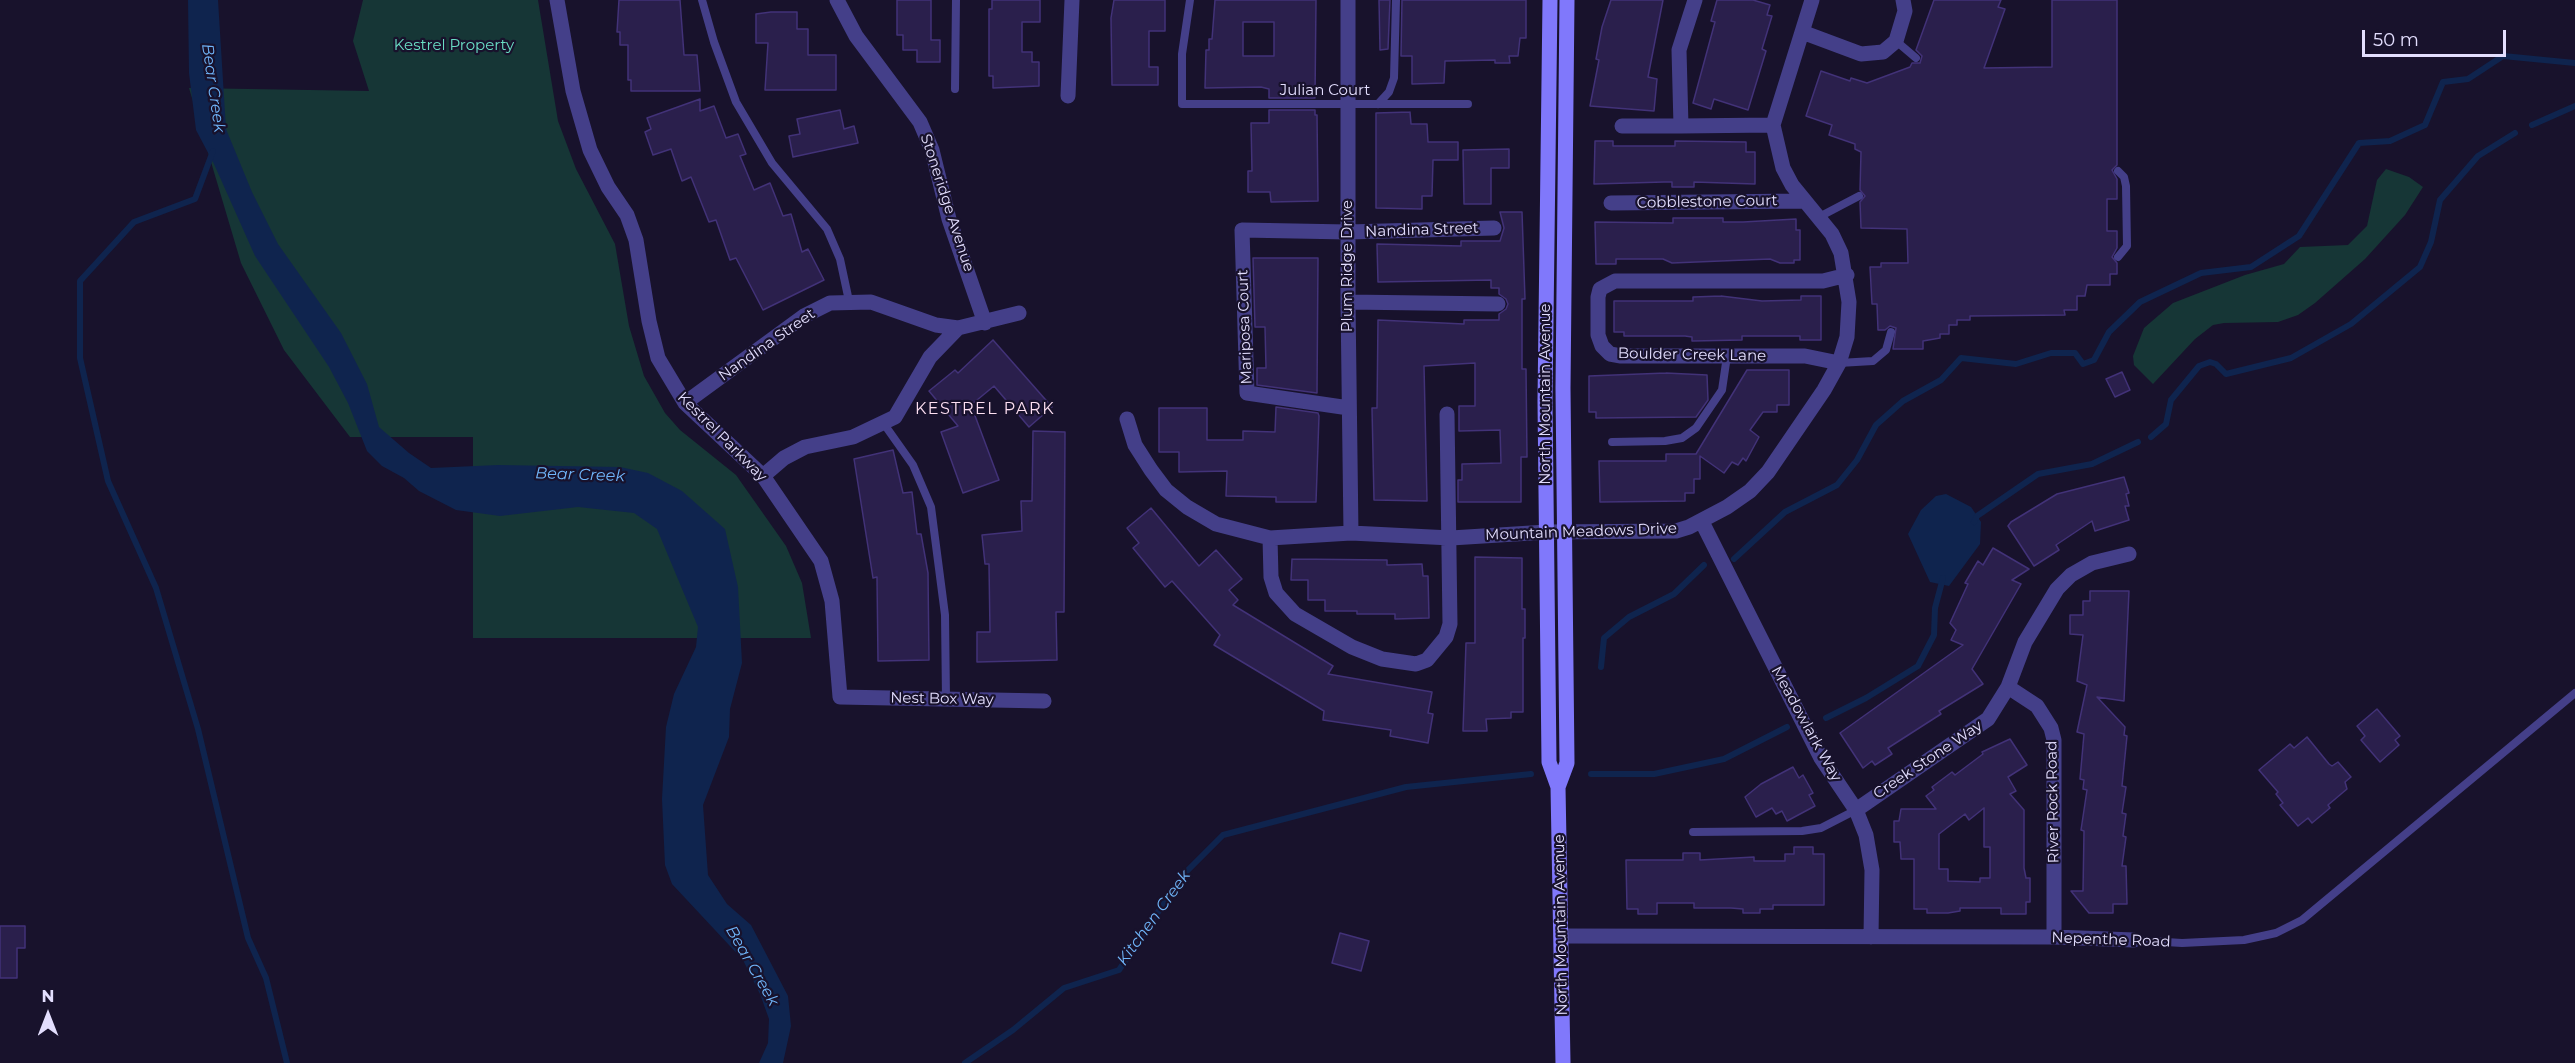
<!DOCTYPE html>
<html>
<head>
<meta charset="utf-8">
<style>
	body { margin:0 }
	#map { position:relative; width:2575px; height:1063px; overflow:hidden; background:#18122c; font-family:Montserrat,sans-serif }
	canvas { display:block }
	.north { position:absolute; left:18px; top:985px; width:60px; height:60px; -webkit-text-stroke:4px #18122c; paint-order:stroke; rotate:0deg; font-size:16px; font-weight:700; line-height:24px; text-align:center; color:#e3defe }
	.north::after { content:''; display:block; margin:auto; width:21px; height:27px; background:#e3defe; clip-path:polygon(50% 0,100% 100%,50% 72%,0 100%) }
	.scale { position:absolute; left:2362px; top:30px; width:144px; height:27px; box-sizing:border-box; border:3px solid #e3defe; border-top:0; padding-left:8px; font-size:18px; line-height:21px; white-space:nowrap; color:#e3defe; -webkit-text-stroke:4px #18122c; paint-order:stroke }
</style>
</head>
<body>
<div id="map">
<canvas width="2575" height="1063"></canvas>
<div class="north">N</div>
<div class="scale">50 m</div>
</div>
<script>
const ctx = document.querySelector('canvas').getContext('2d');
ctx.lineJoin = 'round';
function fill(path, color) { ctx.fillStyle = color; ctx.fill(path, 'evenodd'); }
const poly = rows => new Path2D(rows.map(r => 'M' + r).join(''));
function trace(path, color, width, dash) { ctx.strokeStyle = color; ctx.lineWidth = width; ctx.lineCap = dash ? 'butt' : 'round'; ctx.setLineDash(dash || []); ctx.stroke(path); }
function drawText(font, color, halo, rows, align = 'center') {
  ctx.font = font + ' Montserrat,sans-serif'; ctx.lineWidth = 4.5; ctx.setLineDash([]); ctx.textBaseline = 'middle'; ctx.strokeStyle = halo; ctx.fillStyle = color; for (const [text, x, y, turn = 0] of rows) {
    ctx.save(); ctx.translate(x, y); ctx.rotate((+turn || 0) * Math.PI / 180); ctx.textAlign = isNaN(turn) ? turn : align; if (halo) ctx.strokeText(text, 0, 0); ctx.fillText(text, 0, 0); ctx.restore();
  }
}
fill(poly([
	[363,0,538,0,558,121,576,169,615,244,629,326,644,376,665,413,680,430,736,475,786,546,802,583,811,638,473,638,473,437,350,437,284,350,241,263,189,88,369,91,353,41],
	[2386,169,2409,177,2423,187,2405,215,2365,259,2315,303,2298,315,2278,322,2224,323,2213,325,2195,339,2153,384,2134,365,2133,356,2144,328,2173,303,2245,275,2284,264,2300,247,2348,245,2367,226,2377,180]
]), '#163636');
fill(poly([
	[188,0,218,0,226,129,252,192,278,244,341,333,367,384,379,427,409,453,431,468,498,465,620,467,648,473,682,491,725,529,738,587,742,663,730,709,729,737,703,805,708,875,727,904,751,925,788,996,791,1026,783,1063,759,1063,768,1043,769,1019,760,994,743,960,672,884,665,865,662,799,666,727,674,694,696,647,698,627,657,529,634,513,578,507,500,516,456,510,419,491,404,478,382,466,367,451,348,403,329,367,255,256,214,164,196,130,189,73],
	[1946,494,1971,507,1981,522,1980,544,1949,586,1930,582,1908,534,1921,510,1936,496]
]), '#0f244e');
trace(poly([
	[2532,125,2575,106],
	[213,151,195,199,134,222,80,281,80,358,108,481,156,588,198,729,248,938,266,978,287,1063],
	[2151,437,2166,424,2171,400,2199,366,2210,362,2216,364,2226,374,2291,358,2351,324,2420,267,2431,242,2440,200,2478,156,2515,133],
	[1974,522,1977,516,2038,474,2092,464,2138,442],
	[1734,559,1785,512,1837,485,1857,460,1876,425,1903,401,1941,380,1961,358,2016,364,2051,353,2075,353,2083,364,2094,360,2109,332,2140,302,2201,273,2251,267,2299,236,2359,143,2390,141,2425,125,2443,82,2468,79,2503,56,2575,63],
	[1601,667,1604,638,1629,617,1674,594,1704,565],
	[1826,718,1866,698,1918,666,1934,635,1935,608,1943,578],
	[1591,774,1654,774,1724,759,1787,727],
	[965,1063,1013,1030,1064,988,1119,970,1183,875,1223,835,1406,787,1531,774]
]), '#0f244e', 6);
const building = poly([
	[619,0,680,0,684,55,697,55,700,91,631,91,631,80,628,80,628,45,620,45,620,32,617,32,619,0],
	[897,0,931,0,931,40,940,40,940,62,917,62,917,50,903,50,903,35,897,35,897,0],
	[992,0,1040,0,1040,22,1022,22,1022,52,1032,52,1032,62,1039,62,1039,86,993,88,993,76,989,76,989,9,992,9,992,0],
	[1114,0,1165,0,1165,31,1149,31,1149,67,1158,67,1158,85,1112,85,1111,18,1114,0],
	[1215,0,1316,0,1315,98,1269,98,1269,89,1261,87,1205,88,1206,50,1209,50,1209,39,1212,39,1215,0],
	[1243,22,1274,22,1274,56,1243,56,1243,22],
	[1379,0,1390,0,1388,49,1380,50,1379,0],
	[1402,0,1526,0,1526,38,1520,38,1518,56,1509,56,1510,63,1495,63,1495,60,1445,61,1444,83,1412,84,1412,56,1401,56,1402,0],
	[1611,0,1663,0,1648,77,1657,79,1654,111,1590,106,1599,60,1596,59,1602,27,1611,0],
	[1717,0,1753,0,1770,5,1767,15,1772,16,1762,49,1766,51,1748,110,1714,99,1711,109,1693,103,1715,22,1711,21,1717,0],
	[1934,0,2001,0,1998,7,2005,9,1984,68,2052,67,2052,0,2117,0,2117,165,2112,170,2117,179,2117,199,2107,199,2107,231,2117,231,2117,248,2112,257,2117,263,2117,274,2110,274,2110,285,2087,285,2085,296,2077,296,2077,310,2064,310,2065,315,1970,316,1970,320,1957,320,1957,325,1949,325,1949,334,1940,334,1940,338,1923,341,1923,349,1893,349,1896,328,1890,326,1885,330,1878,330,1877,304,1872,304,1870,267,1881,267,1881,263,1908,263,1907,229,1861,228,1860,202,1865,196,1860,190,1861,152,1855,149,1855,144,1829,135,1832,125,1806,116,1821,71,1850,81,1851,78,1867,83,1910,67,1912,63,1920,63,1922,56,1916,50,1934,0],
	[771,12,797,12,797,29,808,29,808,55,836,55,836,90,765,90,768,43,756,43,756,14,771,12],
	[700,99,700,111,714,106,726,138,738,134,746,154,740,156,754,190,770,183,783,216,791,214,802,252,808,249,824,280,763,310,736,258,730,260,716,220,709,222,691,177,682,181,671,149,653,155,645,132,651,129,647,118,700,99],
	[840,110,844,129,854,126,858,143,793,157,789,136,800,134,797,119,840,110],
	[1269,110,1315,110,1315,115,1317,115,1318,201,1271,202,1270,192,1248,192,1248,171,1252,171,1251,123,1269,123,1269,110],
	[1410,112,1411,124,1427,124,1428,142,1458,142,1458,160,1433,160,1432,196,1422,196,1422,209,1376,208,1376,113,1410,112],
	[1595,141,1613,141,1613,146,1675,146,1675,141,1746,142,1746,152,1755,152,1755,184,1694,182,1694,187,1672,187,1672,182,1664,182,1594,184,1595,141],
	[1509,149,1509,168,1491,168,1491,204,1464,204,1463,150,1509,149],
	[1500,212,1522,212,1525,299,1522,299,1522,369,1526,369,1527,457,1521,457,1521,502,1458,502,1458,480,1462,480,1462,464,1501,463,1500,430,1459,431,1459,406,1475,406,1475,363,1424,366,1427,501,1374,500,1372,408,1377,408,1378,320,1464,324,1464,320,1499,320,1499,314,1506,309,1508,304,1506,299,1499,294,1499,288,1491,288,1491,280,1378,282,1377,244,1461,246,1461,241,1500,241,1504,228,1500,212],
	[1673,218,1723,218,1723,222,1743,222,1796,219,1796,230,1800,230,1800,260,1794,260,1794,263,1780,263,1770,259,1672,263,1663,259,1616,259,1616,264,1596,264,1595,222,1673,223,1673,218],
	[1253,258,1318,258,1317,393,1257,385,1257,368,1266,368,1265,327,1255,327,1253,258],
	[1721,296,1762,301,1801,300,1801,296,1821,296,1821,340,1800,340,1800,336,1742,336,1742,340,1692,341,1692,337,1685,336,1624,336,1624,332,1614,332,1614,301,1693,301,1693,297,1721,296],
	[993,340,1052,407,1029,427,994,386,971,405,999,480,963,493,941,432,958,426,929,391,955,370,958,373,993,340],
	[1747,370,1789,370,1789,405,1777,405,1777,412,1763,412,1750,430,1759,437,1746,461,1743,458,1738,465,1732,462,1724,473,1700,456,1700,479,1694,479,1694,493,1685,493,1685,501,1600,502,1599,461,1666,461,1666,454,1696,454,1747,370],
	[2122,372,2130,390,2115,397,2106,379,2122,372],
	[1666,373,1707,375,1708,400,1696,417,1596,418,1596,412,1589,412,1589,376,1666,373],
	[1276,407,1318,413,1319,416,1316,502,1276,502,1276,497,1226,496,1227,471,1179,472,1179,452,1159,452,1159,408,1207,408,1207,440,1243,440,1243,431,1275,432,1276,407],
	[1033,431,1065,432,1064,612,1056,612,1057,660,977,662,977,632,990,632,989,564,985,564,982,535,1022,531,1021,501,1032,501,1033,431],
	[893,450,903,493,912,492,917,534,921,534,928,573,929,660,878,661,877,577,873,578,854,459,893,450],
	[2124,477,2129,493,2126,494,2129,506,2125,506,2129,520,2095,531,2092,521,2056,545,2059,550,2034,566,2008,526,2011,522,2057,494,2124,477],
	[1151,508,1199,566,1216,550,1242,579,1229,590,1238,600,1233,605,1333,666,1328,674,1432,692,1428,713,1433,714,1428,743,1390,736,1391,730,1323,720,1324,711,1214,645,1220,635,1172,581,1165,587,1133,548,1139,543,1127,528,1151,508],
	[1993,548,2029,569,2012,580,2021,584,1972,669,1983,684,1939,711,1941,714,1888,748,1892,754,1875,765,1872,761,1863,768,1840,733,1963,645,1951,640,1956,630,1950,623,1968,584,1965,583,1978,561,1983,565,1993,548],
	[1475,557,1522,558,1522,609,1525,609,1525,638,1523,638,1523,712,1511,712,1511,718,1486,719,1487,731,1463,731,1466,643,1475,643,1475,557],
	[1292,559,1387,560,1387,565,1422,564,1423,576,1428,576,1429,618,1395,619,1395,614,1357,614,1357,611,1325,611,1325,600,1308,600,1308,580,1291,580,1292,559],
	[2090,591,2129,591,2124,701,2097,697,2125,727,2124,735,2127,736,2122,786,2126,787,2122,813,2126,814,2123,836,2126,837,2122,866,2126,866,2127,904,2113,904,2113,913,2089,913,2071,891,2083,891,2084,831,2081,830,2087,790,2083,789,2084,780,2080,779,2084,734,2077,732,2087,685,2077,681,2083,635,2070,634,2070,615,2083,615,2083,601,2090,601,2090,591],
	[2377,709,2400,736,2395,740,2399,745,2380,762,2361,740,2365,736,2357,726,2377,709],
	[2307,737,2329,764,2332,766,2338,762,2351,777,2345,782,2347,789,2328,805,2330,808,2312,823,2308,818,2298,826,2280,805,2283,803,2276,794,2278,792,2259,770,2290,744,2294,748,2307,737],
	[2010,739,2027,765,2008,777,2016,791,2010,794,2024,810,2024,868,2026,878,2030,878,2030,902,2026,902,2026,914,2001,914,2001,908,1960,908,1960,911,1948,913,1927,913,1927,909,1914,909,1914,859,1901,859,1900,842,1894,842,1894,821,1899,821,1901,809,1936,809,1926,796,1934,790,1932,787,1952,772,1955,775,1983,754,1982,752,2010,739],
	[1984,808,1984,847,1990,847,1990,878,1980,878,1980,882,1948,881,1948,869,1939,869,1939,834,1965,814,1969,820,1984,808],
	[1793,767,1799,778,1803,775,1813,793,1809,795,1815,806,1787,821,1782,811,1776,814,1772,808,1756,817,1745,797,1761,784,1793,767],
	[1794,847,1813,847,1813,854,1824,854,1824,905,1773,905,1773,909,1760,909,1760,913,1743,913,1743,909,1731,908,1694,908,1694,903,1657,903,1657,914,1638,914,1638,909,1627,909,1626,860,1683,860,1683,853,1700,853,1700,860,1754,857,1754,861,1785,861,1785,854,1794,854,1794,847],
	[0,926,25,926,25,948,17,948,17,978,0,978,0,926],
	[1340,933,1369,941,1361,971,1332,963,1340,933]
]);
fill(building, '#2a1f4c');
trace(building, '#423278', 1.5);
trace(poly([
	[702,0,714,42,736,102,772,163,827,229,840,259,849,301],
	[1190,0,1182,54,1182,104,1468,104],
	[1896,41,1916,58],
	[955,89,956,0],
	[1378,104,1389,92,1394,78,1396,0],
	[2118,171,2124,177,2126,186,2127,246,2118,257],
	[1819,217,1859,196],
	[1839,363,1873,361,1886,350,1891,332],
	[884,424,913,465,931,507,945,615,946,700],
	[1612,442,1665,441,1682,438,1696,428,1722,390,1727,356],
	[1693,832,1802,831,1821,828,1856,810],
	[2134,940,2182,943,2244,940,2276,933,2302,920,2575,693]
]), '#443f89', 8);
trace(poly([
	[557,0,573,91,590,150,608,187,627,215,636,240,649,321,658,358,685,403,763,476,821,561,832,601,840,697,1044,701],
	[837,0,856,36,920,122,932,150,949,219,985,323],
	[1348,0,1348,302,1351,533],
	[1695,0,1679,50,1681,126,1773,125],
	[1802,32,1861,54,1883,52,1896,41,1905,11,1903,0],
	[1068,96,1072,0],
	[1622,126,1681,126],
	[1611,203,1803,201],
	[1348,302,1498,304],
	[1839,363,1805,356,1621,356,1610,354,1602,346,1598,335,1598,297,1600,289,1615,281,1823,281,1847,275],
	[685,403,804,316,830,303,871,302,936,325,958,328,1019,313],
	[1349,408,1247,393,1242,230,1348,232,1494,228],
	[1127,419,1135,445,1151,470,1166,490,1187,507,1216,524,1270,538,1351,533,1451,538,1547,532,1676,531,1689,527,1727,507,1750,491,1768,472,1824,390,1839,363,1847,337,1849,302,1841,253,1832,234,1792,185,1783,168,1773,125,1812,0],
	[763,476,784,458,805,447,853,437,895,417,930,357,958,328],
	[1702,522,1821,758,1856,810,1866,835,1872,870,1871,937],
	[1270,538,1271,577,1276,593,1295,614,1352,647,1382,659,1416,664,1427,660,1446,637,1450,624,1447,414],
	[2008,687,2037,706,2051,728,2054,740,2054,937],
	[1856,810,1988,719,2008,687,2025,642,2057,589,2071,575,2092,563,2129,554],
	[1561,936,2054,937,2134,940]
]), '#443f89', 15);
trace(poly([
	[1550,0,1545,401,1549,762,1558,787,1563,1063],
	[1558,787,1567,763,1563,388,1567,0]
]), '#8078fb', 15);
drawText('15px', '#6adec5', '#18122c', [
	["Kestrel Property",454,46]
]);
drawText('15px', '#e3defe', '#18122c', [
	["Julian Court",1325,91],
	["Cobblestone Court",1707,202,-1],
	["Stoneridge Avenue",947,203,72],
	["Nandina Street",1422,230,-2],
	["Plum Ridge Drive",1348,266,-90],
	["Mariposa Court",1245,327,-92],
	["Nandina Street",767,345,-35],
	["Boulder Creek Lane",1692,355,1],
	["North Mountain Avenue",1546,394,-90],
	["Kestrel Parkway",722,437,45],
	["Mountain Meadows Drive",1581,532,-2],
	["Nest Box Way",942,699,1],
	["Meadowlark Way",1806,724,61],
	["Creek Stone Way",1928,760,-34],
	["River Rock Road",2053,802,-91],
	["North Mountain Avenue",1561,925,-91],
	["Nepenthe Road",2111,940,2]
]);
drawText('italic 16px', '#70b6fb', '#18122c', [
	["Bear Creek",213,88,82],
	["Bear Creek",580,475,2],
	["Kitchen Creek",1154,918,-54],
	["Bear Creek",752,966,60]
]);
ctx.letterSpacing = '1.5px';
drawText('16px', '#fee0f2', '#18122c', [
	["KESTREL PARK",985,409]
]);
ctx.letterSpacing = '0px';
</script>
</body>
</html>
